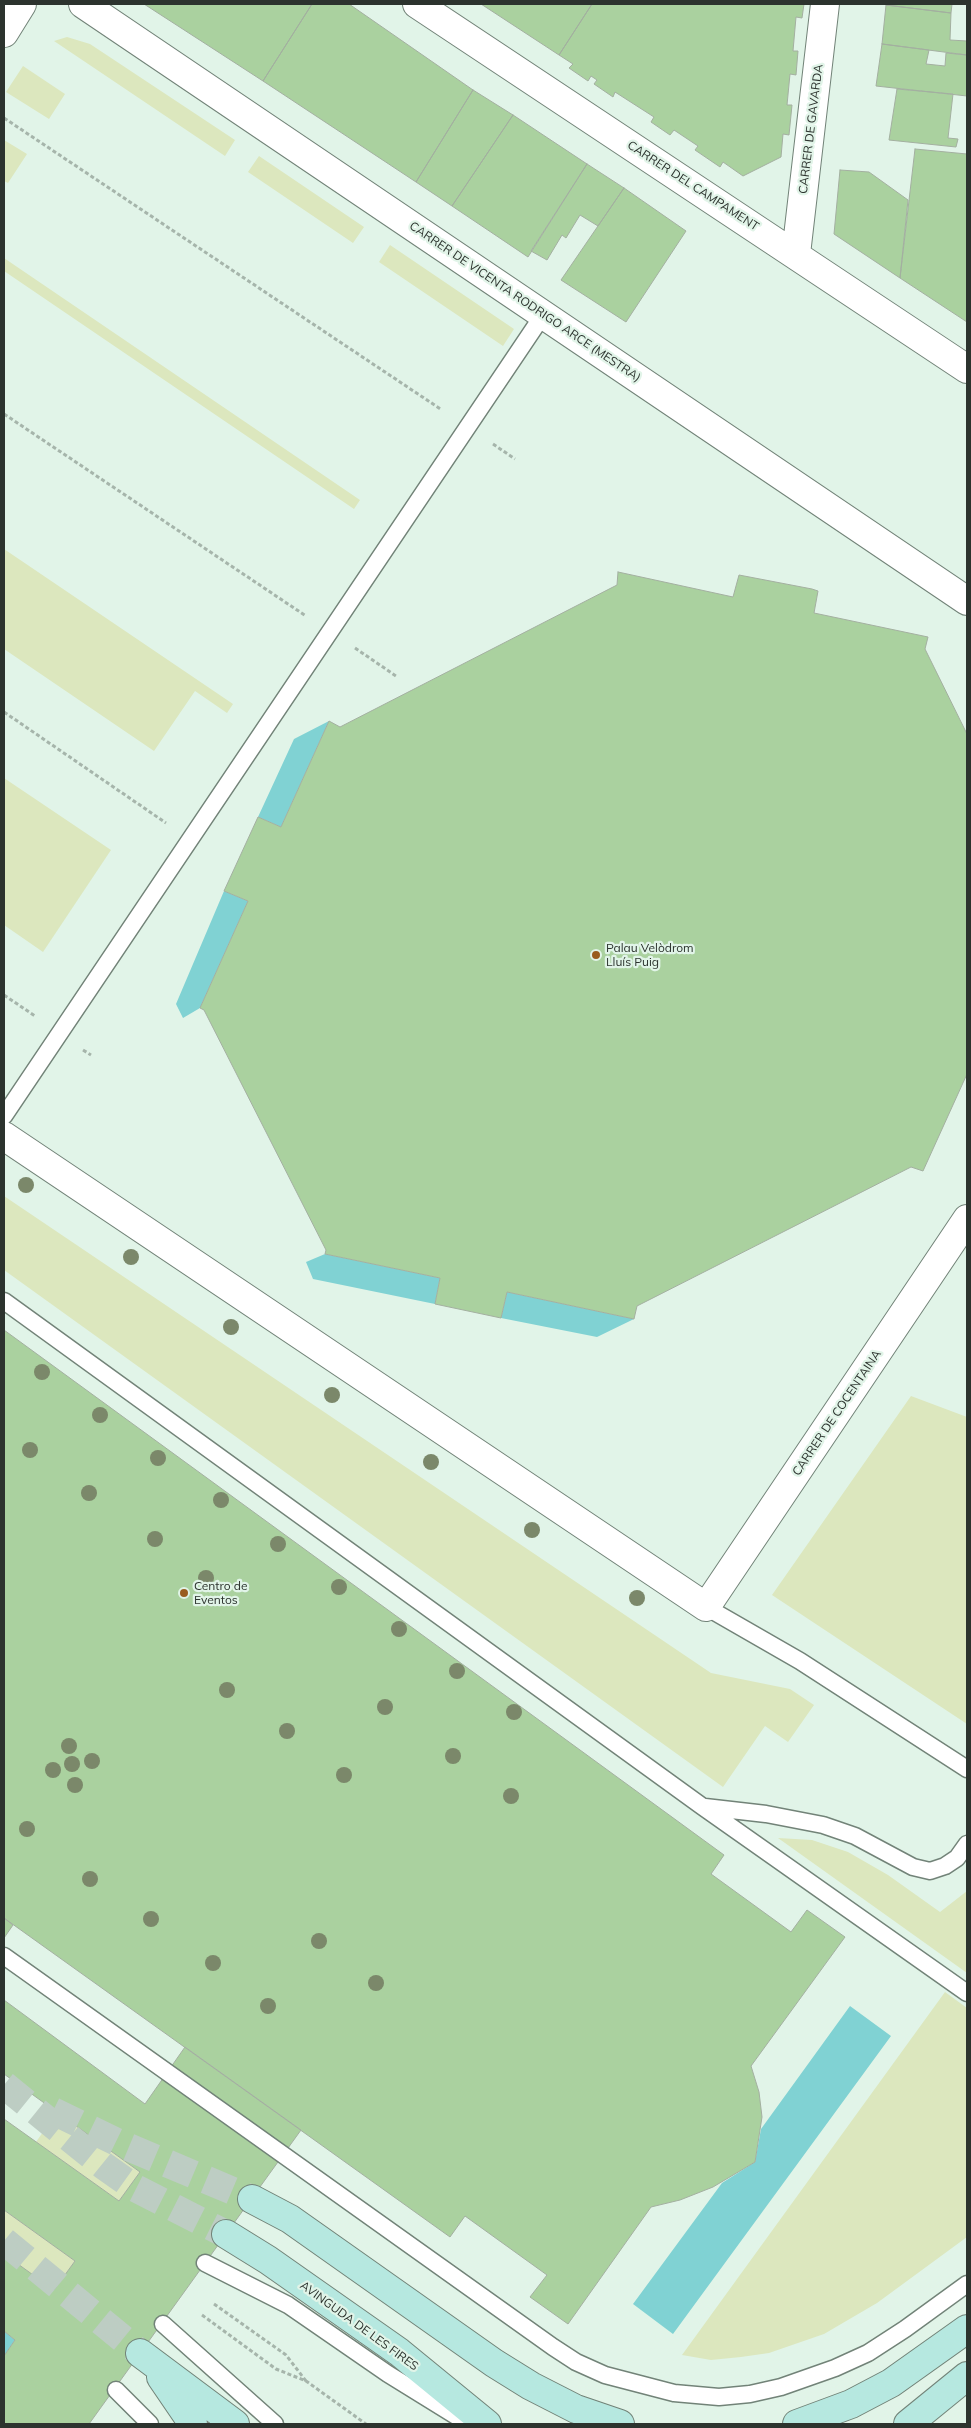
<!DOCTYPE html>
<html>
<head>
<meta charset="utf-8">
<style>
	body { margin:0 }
	#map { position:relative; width:971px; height:2428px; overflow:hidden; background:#e1f4e8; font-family:Mulish,sans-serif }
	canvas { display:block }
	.frame { position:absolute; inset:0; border:5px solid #2c332e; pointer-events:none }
</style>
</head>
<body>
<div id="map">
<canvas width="971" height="2428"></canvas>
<div class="frame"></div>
</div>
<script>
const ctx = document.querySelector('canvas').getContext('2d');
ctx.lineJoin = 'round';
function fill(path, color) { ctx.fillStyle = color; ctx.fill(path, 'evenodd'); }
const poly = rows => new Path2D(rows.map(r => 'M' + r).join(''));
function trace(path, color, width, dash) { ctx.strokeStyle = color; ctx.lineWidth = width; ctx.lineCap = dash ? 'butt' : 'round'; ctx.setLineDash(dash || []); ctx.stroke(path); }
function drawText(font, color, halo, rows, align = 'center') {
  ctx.font = font + ' Mulish,sans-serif'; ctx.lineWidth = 4.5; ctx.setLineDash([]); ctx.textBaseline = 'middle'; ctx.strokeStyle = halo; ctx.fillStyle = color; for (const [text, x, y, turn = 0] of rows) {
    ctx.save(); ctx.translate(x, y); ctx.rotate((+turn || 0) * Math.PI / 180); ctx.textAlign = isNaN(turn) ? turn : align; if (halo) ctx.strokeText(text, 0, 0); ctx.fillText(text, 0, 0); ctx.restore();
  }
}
fill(poly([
	[67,37,90,44,235,140,225,156,54,41],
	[23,66,65,94,49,119,6,92],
	[4,140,27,154,8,183,4,181],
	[259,156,364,227,353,243,248,172],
	[390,245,514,329,503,346,379,262],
	[4,258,360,500,354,509,4,271],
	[4,549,233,704,227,713,195,691,154,751,4,649],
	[4,778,111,850,43,952,4,925],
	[4,1196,711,1673,790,1689,814,1705,788,1742,765,1726,723,1787,4,1270],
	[911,1396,967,1417,967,1724,772,1595],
	[778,1838,812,1840,848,1852,888,1875,940,1912,967,1891,967,1973],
	[945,1992,967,2008,967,2237,877,2303,824,2334,769,2353,741,2357,711,2360,682,2355],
	[57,2112,140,2172,119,2201,36,2142],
	[4,2210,75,2261,54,2290,4,2254]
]), '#dce7be');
fill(poly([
	[329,721,281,827,258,817,294,739],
	[224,891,248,901,200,1008,183,1018,176,1004],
	[325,1254,440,1278,435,1304,313,1279,306,1262],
	[507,1292,634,1319,597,1337,501,1318],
	[850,2006,891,2036,673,2334,633,2304,722,2183,755,2162,761,2129],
	[4,2331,15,2340,4,2356]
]), '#80d2d3');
const building = poly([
	[144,4,312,4,263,81,144,4],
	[312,4,349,4,473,90,416,182,263,81,312,4],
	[481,4,592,4,559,55,481,4],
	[592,4,804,4,802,18,796,17,793,51,798,51,796,75,790,74,787,105,792,105,789,135,783,134,781,157,743,176,723,162,720,167,695,150,698,146,674,130,670,135,651,122,654,117,615,92,613,97,594,84,597,80,591,76,588,81,569,68,573,64,559,55,592,4],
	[887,4,952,4,951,13,886,5,887,4],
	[886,5,951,13,950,40,967,41,967,55,882,44,886,5],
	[882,44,929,50,926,64,945,66,946,53,967,55,967,96,876,86,882,44],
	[897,89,953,94,948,138,958,139,956,147,889,140,897,89],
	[473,90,513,115,452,206,416,182,473,90],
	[513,115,587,164,528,257,452,206,513,115],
	[915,149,967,154,967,322,900,278,915,149],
	[587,164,624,188,598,226,580,215,566,238,562,235,547,260,531,251,587,164],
	[840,170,869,172,908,200,900,278,834,234,840,170],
	[624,188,686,231,626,322,561,280,624,188],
	[618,572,733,597,739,575,812,589,818,591,814,613,928,637,925,649,967,734,967,1074,923,1171,911,1167,637,1306,634,1319,507,1292,501,1318,435,1304,440,1278,325,1254,326,1250,204,1010,200,1008,248,901,224,891,258,817,281,827,329,721,340,727,617,585,618,572],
	[4,1330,724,1855,711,1874,791,1932,807,1910,845,1937,751,2066,759,2092,762,2117,755,2162,713,2187,680,2200,651,2207,568,2324,530,2297,547,2275,465,2216,450,2237,4,1918,4,1330],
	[4,1918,13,1925,4,1938,4,1918],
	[4,2000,145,2104,185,2047,301,2130,89,2424,4,2424,4,2356,15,2340,4,2331,4,2254,54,2290,75,2261,4,2210,4,2119,119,2201,140,2172,4,2074,4,2000]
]);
fill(building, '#aad19f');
trace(building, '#a3afa0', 1);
trace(poly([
	[4,2085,104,2166,135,2188,226,2234],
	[53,2111,121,2144,252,2199],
	[4,2241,140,2353]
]), '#bdcdc3', 28, [28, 14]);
const lane = poly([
	[4,1116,543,315],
	[4,1301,703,1807,967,1993],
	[706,1607,800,1661,967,1769],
	[705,1807,766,1814,823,1825,855,1836,913,1867,930,1871,945,1866,957,1858,967,1844],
	[4,1956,553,2347,576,2362,605,2375,674,2393,719,2397,750,2394,781,2387,835,2368,868,2353,905,2329,967,2284],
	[205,2263,288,2305,388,2374,469,2424],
	[163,2324,275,2424],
	[116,2390,150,2424]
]);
const street = poly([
	[83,4,967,601],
	[417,4,967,369],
	[4,33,22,4],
	[796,254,825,4],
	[4,1136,706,1607,967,1219]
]);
const secondary = poly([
	[252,2199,290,2219,494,2363,531,2386,576,2409,620,2424],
	[226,2234,268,2260,399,2352,487,2424],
	[140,2353,235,2424],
	[161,2377,193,2424],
	[797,2424,851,2404,891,2383,967,2329],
	[908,2424,967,2376]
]);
trace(lane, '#728378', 19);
trace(street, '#728378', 30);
trace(secondary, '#728378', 30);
trace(poly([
	[4,118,442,410],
	[4,414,306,616],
	[493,444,515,459],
	[355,648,396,676],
	[4,712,166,823],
	[4,995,35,1016],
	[83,1050,91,1055],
	[214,2304,286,2355,306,2381],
	[202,2315,276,2369,306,2381,366,2424]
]), '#a6b5ab', 3, [4, 2.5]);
trace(lane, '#fff', 16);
trace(street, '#fff', 28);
trace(secondary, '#b6e8e0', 28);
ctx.fillStyle = '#7b886a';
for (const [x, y] of [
	[26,1185],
	[131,1257],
	[231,1327],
	[42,1372],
	[332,1395],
	[100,1415],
	[30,1450],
	[158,1458],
	[431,1462],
	[89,1493],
	[221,1500],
	[532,1530],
	[155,1539],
	[278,1544],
	[206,1578],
	[339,1587],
	[637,1598],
	[399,1629],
	[457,1671],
	[227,1690],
	[385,1707],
	[514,1712],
	[287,1731],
	[69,1746],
	[453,1756],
	[92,1761],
	[72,1764],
	[53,1770],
	[344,1775],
	[75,1785],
	[511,1796],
	[27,1829],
	[90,1879],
	[151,1919],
	[319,1941],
	[213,1963],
	[376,1983],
	[268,2006]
]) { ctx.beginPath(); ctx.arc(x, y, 8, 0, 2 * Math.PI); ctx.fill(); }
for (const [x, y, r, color] of [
	[596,955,5,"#995d1f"],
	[184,1593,5,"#995d1f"]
]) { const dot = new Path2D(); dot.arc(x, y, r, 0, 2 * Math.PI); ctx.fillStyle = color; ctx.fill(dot); trace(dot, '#e1f4e8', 2); }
drawText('12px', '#2c332e', '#e1f4e8', [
	["CARRER DE GAVARDA",811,129,-83],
	["CARRER DEL CAMPAMENT",693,186,33],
	["CARRER DE VICENTA RODRIGO ARCE (MESTRA)",525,302,34],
	["CARRER DE COCENTAINA",837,1413,-56],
	["AVINGUDA DE LES FIRES",359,2326,36]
]);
drawText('12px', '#2c332e', '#e1f4e8', [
	["Palau Velòdrom",606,948],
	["Lluís Puig",606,962],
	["Centro de",194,1586],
	["Eventos",194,1600]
], 'left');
</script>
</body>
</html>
